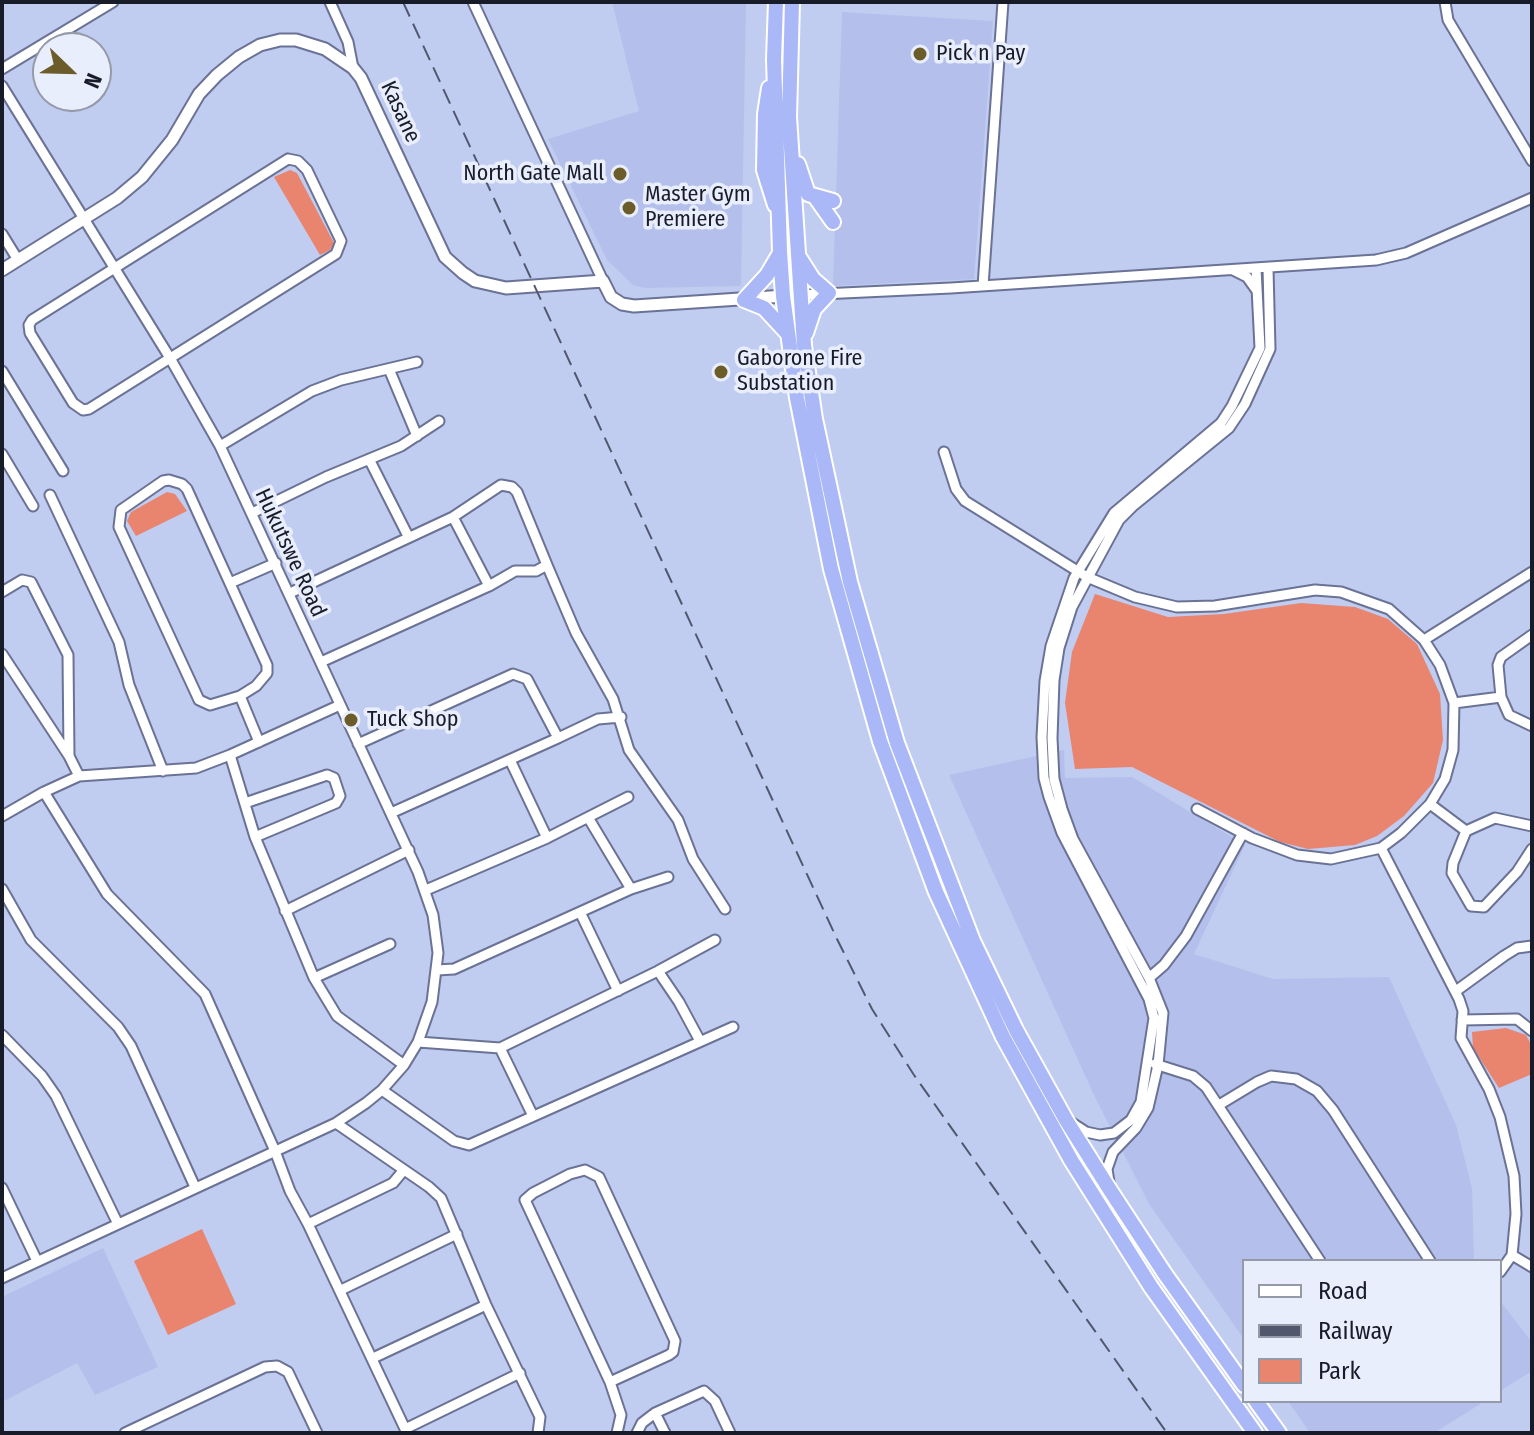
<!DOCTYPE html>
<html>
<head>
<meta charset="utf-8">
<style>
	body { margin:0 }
	#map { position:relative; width:1534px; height:1435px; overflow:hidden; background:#c1ccf1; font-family:"Fira Sans Condensed",sans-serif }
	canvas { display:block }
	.frame { position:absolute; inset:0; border:4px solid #181c29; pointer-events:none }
	.legend { position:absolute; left:1242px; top:1259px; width:260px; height:144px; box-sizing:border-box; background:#e9eefd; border:2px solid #959aa8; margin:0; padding:10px 14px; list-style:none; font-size:24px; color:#181c29 }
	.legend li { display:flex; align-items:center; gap:16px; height:40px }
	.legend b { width:40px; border:2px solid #959aa8 }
	.north { position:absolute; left:32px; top:32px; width:80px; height:80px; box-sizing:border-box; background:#e9eefd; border:2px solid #959aa8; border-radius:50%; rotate:113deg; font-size:22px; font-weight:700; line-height:32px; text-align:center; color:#181c29 }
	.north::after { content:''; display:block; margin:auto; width:28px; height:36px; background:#6b5c29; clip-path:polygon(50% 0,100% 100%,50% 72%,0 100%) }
</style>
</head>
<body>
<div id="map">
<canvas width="1534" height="1435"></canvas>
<div class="frame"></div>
<ul class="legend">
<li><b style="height:10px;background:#fff"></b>Road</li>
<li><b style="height:10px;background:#51586d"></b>Railway</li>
<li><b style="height:22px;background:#e9846f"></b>Park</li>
</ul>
<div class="north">N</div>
</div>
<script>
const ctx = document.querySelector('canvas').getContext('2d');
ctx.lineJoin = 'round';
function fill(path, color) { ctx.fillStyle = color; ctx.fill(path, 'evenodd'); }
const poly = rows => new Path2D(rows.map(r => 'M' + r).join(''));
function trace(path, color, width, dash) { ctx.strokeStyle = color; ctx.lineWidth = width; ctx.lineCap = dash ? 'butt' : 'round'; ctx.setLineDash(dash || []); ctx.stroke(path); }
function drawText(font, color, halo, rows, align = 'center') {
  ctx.font = font + ' "Fira Sans Condensed",sans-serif'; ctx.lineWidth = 7; ctx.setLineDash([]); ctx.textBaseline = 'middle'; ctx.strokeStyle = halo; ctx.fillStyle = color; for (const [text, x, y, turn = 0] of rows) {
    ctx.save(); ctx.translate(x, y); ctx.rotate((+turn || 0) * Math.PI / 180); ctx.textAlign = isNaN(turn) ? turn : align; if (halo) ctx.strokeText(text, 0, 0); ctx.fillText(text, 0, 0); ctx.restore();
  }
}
fill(poly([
	[612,2,746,2,741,286,645,288,633,285,607,260,548,139,639,111],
	[842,12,993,21,974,279,833,286],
	[1064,750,1065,778,1132,777,1245,845,1194,954,1273,979,1389,977,1456,1125,1472,1188,1474,1261,1244,1261,1244,1339,1149,1204,1093,1093,949,775],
	[103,1248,158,1367,95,1395,77,1363,2,1402,2,1297],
	[1500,1301,1532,1342,1532,1371,1500,1391],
	[1288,1401,1485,1401,1434,1433,1310,1433]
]), '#b4c0eb');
fill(poly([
	[290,170,297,173,334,243,330,250,320,255,274,177],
	[167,492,175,494,187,511,136,536,127,521,131,512],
	[1095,594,1168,617,1224,614,1301,603,1355,607,1388,619,1417,644,1440,694,1443,740,1433,783,1404,816,1377,836,1355,845,1308,849,1280,842,1132,767,1075,769,1065,703,1072,652],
	[1506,1028,1526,1035,1532,1046,1532,1074,1499,1088,1473,1048,1472,1032],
	[202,1229,236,1304,168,1335,134,1261]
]), '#e9846f');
const minor = poly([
	[330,2,348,42,353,68],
	[473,2,603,281],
	[1445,2,1448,20,1532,161],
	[2,69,113,2],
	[2,86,170,358,220,446,418,872,433,915,438,953,432,1002,418,1042,404,1065,382,1090,366,1103,336,1123,2,1278],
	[288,159,298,161,307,170,341,241,336,254,89,409,83,410,73,403,30,333,29,325,32,320,288,159],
	[2,234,18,260],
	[1233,270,1247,277,1257,291],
	[983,286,1003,2],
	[800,295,951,288,1376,260,1406,253,1532,198],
	[389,369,417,436],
	[2,371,63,471],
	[220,446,312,391,341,380,417,362],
	[944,452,956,489,965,501,1087,577,1135,597,1177,607,1215,606,1315,590,1341,592,1389,609,1424,640,1440,665,1454,703,1453,750,1445,779,1430,804,1401,833,1381,848,1331,859,1297,855,1252,838,1197,809],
	[2,454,33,506],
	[369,459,408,536],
	[169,480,182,484,187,489,267,665,267,673,256,686,240,696,210,705,199,700,119,527,121,510,163,481,169,480],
	[50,495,119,642,129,685,163,771],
	[252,513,326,477,401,446,439,421],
	[453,517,501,485,512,487,517,492,547,565,536,571,515,571,489,586],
	[547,565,576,633,613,699,629,750,678,820,693,859,725,909],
	[230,583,276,563],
	[2,592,22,580,31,582,68,655,69,756],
	[290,593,453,517,489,586,321,662],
	[1532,635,1501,657,1498,665,1501,697,1509,715,1532,726],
	[1424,640,1532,572],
	[2,654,69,756,79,776],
	[240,696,259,742],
	[1454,703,1501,697],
	[558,738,598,719,621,717],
	[358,744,513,674,527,679,558,738,391,813],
	[230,755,255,837,314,978,337,1016,404,1065],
	[510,760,547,838],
	[44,792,107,894,205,994,275,1151,290,1191,308,1224],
	[245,803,327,775,334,778,340,796,336,803,255,837],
	[1430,804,1466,831],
	[2,816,44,792,79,776,196,768,230,755,340,705],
	[589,819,631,889],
	[1532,826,1495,818,1466,831,1453,863,1452,873,1471,906,1484,907,1517,872,1532,849],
	[1381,848,1459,999,1463,1011,1461,1038,1489,1089,1500,1117,1514,1176,1516,1214,1512,1255,1500,1272],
	[2,889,31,940,118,1027,131,1046,195,1187],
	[426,890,547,838,628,797],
	[285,911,409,850],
	[580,912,618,991],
	[437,970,454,969,631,889,668,877],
	[658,971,679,1002,700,1041],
	[314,978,390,944],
	[1149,978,1164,965,1186,936,1243,833],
	[1456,991,1504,956,1517,948,1532,946],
	[1462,1020,1517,1019,1532,1031],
	[2,1035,42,1076,56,1096,117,1222],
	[418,1042,500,1048,658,971,715,940],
	[500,1048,533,1116],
	[1155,1064,1193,1076,1206,1087,1320,1261],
	[382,1090,454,1141,469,1145,733,1027],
	[1219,1105,1257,1082,1271,1076,1296,1079,1317,1091,1333,1110,1430,1261],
	[1069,1121,1086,1132,1100,1135,1114,1133,1131,1120,1141,1102,1154,1018,1149,999,1062,833,1049,797,1044,778,1042,737,1045,681,1051,646,1074,578,1114,513,1221,423,1232,406,1260,348,1256,268],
	[336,1123,429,1187,441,1198,486,1305,540,1417,538,1433],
	[403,1171,393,1183,308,1224,407,1433],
	[1109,1182,1107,1169,1113,1152,1136,1128,1148,1108,1158,1065,1163,1013,1149,978,1073,839,1062,809,1054,779,1052,738,1054,680,1059,648,1072,607,1119,520,1133,506,1229,428,1245,404,1270,349,1268,268],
	[2,1188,37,1261],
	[1512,1255,1532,1267],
	[341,1290,457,1234],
	[373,1358,486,1305],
	[610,1382,669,1355,673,1352,675,1341,599,1177,585,1170,570,1174,533,1193,525,1200,610,1382,621,1415,617,1433],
	[655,1413,665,1433],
	[405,1429,520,1373],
	[125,1433,265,1367,277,1366,288,1372,317,1433],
	[637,1433,642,1423,655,1413,704,1391,715,1401,730,1433]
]);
const tertiary = poly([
	[2,270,117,198,142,177,172,140,199,94,217,75,239,57,260,45,280,40,296,40,325,49,353,68,361,78,445,257,463,273,475,281,506,288,603,281,611,297,622,304,634,306,800,295]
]);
const trunk = poly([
	[776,2,774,59,780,252,783,296,797,398,831,569,880,741,936,892,1003,1037,1071,1160,1151,1287,1255,1433],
	[792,2,789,117,804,345,815,419,850,582,897,743,973,941,1016,1030,1066,1120,1110,1190,1165,1274,1244,1385],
	[769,88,765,114,764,170,775,205],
	[798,164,808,194,833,201],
	[816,198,833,222],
	[799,257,813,279,829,293,814,309,806,333],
	[744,300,767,275,780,253],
	[744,300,764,308,788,334],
	[1256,1401,1279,1433]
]);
trace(minor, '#6a7395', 13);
trace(tertiary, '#6a7395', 15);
trace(trunk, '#fff', 18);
trace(minor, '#fff', 9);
trace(tertiary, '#fff', 11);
trace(trunk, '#aab8f7', 14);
trace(poly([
	[403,2,836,937,872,1009,914,1075,1167,1433]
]), '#51586d', 2, [16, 8]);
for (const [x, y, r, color] of [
	[920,54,8,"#6b5c29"],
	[620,174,8,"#6b5c29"],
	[629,208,8,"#6b5c29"],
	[721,372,8,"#6b5c29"],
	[351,720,8,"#6b5c29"]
]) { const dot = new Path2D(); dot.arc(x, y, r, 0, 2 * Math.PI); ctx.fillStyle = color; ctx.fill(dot); trace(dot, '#e9eefd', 3); }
drawText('22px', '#181c29', '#e9eefd', [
	["Pick n Pay",936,54],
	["North Gate Mall",604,174,"right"],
	["Master Gym",645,195],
	["Premiere",645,220],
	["Gaborone Fire",737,359],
	["Substation",737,384],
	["Tuck Shop",367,720]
], 'left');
drawText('22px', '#181c29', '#e9eefd', [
	["Kasane",400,112,65],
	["Hukutswe Road",290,553,65]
]);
</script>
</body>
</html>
